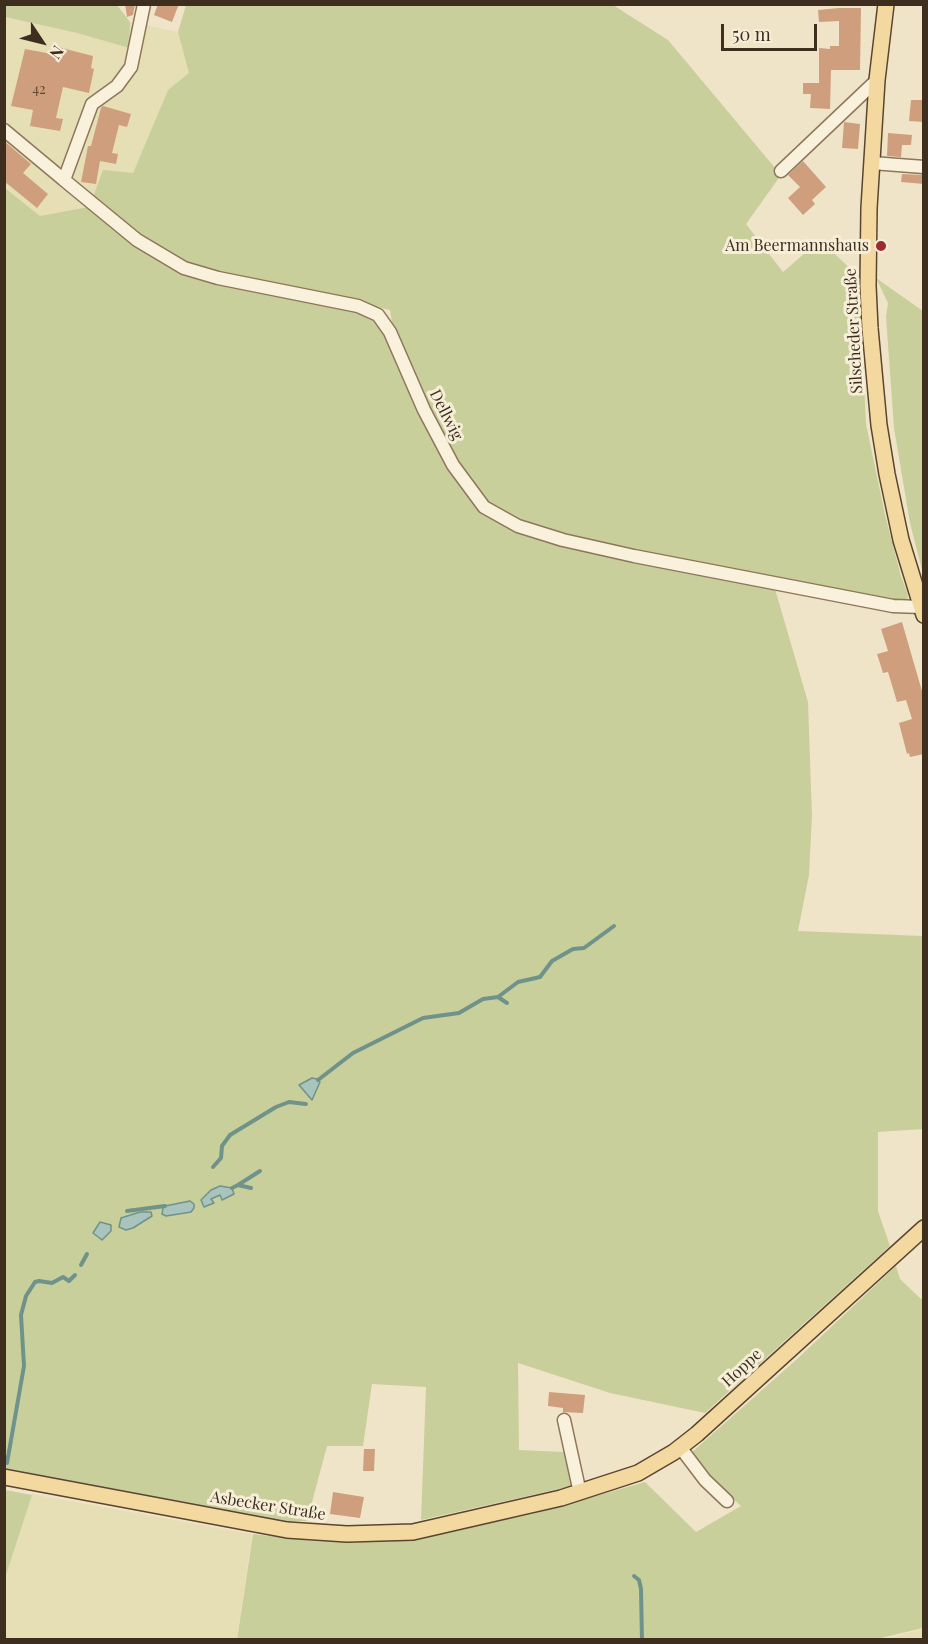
<!DOCTYPE html>
<html>
<head>
<meta charset="utf-8">
<style>
	body { margin:0 }
	#map { position:relative; width:928px; height:1644px; overflow:hidden; background:#f0e4c8; font-family:"Playfair Display",serif }
	canvas { display:block }
	.frame { position:absolute; inset:0; border:6px solid #3d2e20; pointer-events:none }
	.north { position:absolute; left:12px; top:12px; width:60px; height:60px; -webkit-text-stroke:4px #f7eed8; paint-order:stroke; rotate:125deg; font-size:16px; font-weight:700; line-height:24px; text-align:center; color:#3d2e20 }
	.north::after { content:''; display:block; margin:auto; width:21px; height:27px; background:#3d2e20; clip-path:polygon(50% 0,100% 100%,50% 72%,0 100%) }
	.scale { position:absolute; left:721px; top:24px; width:96px; height:27px; box-sizing:border-box; border:3px solid #3d2e20; border-top:0; padding-left:8px; font-size:18px; line-height:21px; white-space:nowrap; color:#3d2e20; -webkit-text-stroke:4px #f7eed8; paint-order:stroke }
</style>
</head>
<body>
<div id="map">
<canvas width="928" height="1644"></canvas>
<div class="frame"></div>
<div class="north">N</div>
<div class="scale">50 m</div>
</div>
<script>
const ctx = document.querySelector('canvas').getContext('2d');
ctx.lineJoin = 'round';
function fill(path, color) { ctx.fillStyle = color; ctx.fill(path, 'evenodd'); }
const poly = rows => new Path2D(rows.map(r => 'M' + r).join(''));
function trace(path, color, width, dash) { ctx.strokeStyle = color; ctx.lineWidth = width; ctx.lineCap = dash ? 'butt' : 'round'; ctx.setLineDash(dash || []); ctx.stroke(path); }
function drawText(font, color, halo, rows, align = 'center') {
  ctx.font = font + ' "Playfair Display",serif'; ctx.lineWidth = 6; ctx.setLineDash([]); ctx.textBaseline = 'middle'; ctx.strokeStyle = halo; ctx.fillStyle = color; for (const [text, x, y, turn = 0] of rows) {
    ctx.save(); ctx.translate(x, y); ctx.rotate((+turn || 0) * Math.PI / 180); ctx.textAlign = isNaN(turn) ? turn : align; if (halo) ctx.strokeText(text, 0, 0); ctx.fillText(text, 0, 0); ctx.restore();
  }
}
fill(poly([
	[5,17,77,33,129,48,130,22,178,32,190,73,168,90,133,173,92,200,88,207,40,216,5,187],
	[32,1494,252,1534,237,1639,5,1640,5,1577],
	[923,1629,923,1639,875,1639,885,1639]
]), '#e6deb5');
fill(poly([
	[5,5,117,5,130,22,129,48,77,33,5,17],
	[186,5,613,5,668,40,781,175,746,224,783,272,820,240,859,277,866,424,886,519,901,576,907,592,908,598,905,602,854,596,678,561,680,569,775,589,808,702,812,816,809,875,798,931,923,936,923,1129,878,1132,878,1211,890,1246,705,1413,610,1393,518,1363,519,1450,564,1452,572,1486,421,1520,426,1387,372,1384,363,1446,327,1446,307,1521,285,1521,5,1475,4,187,40,216,88,207,152,255,190,276,357,309,376,317,383,325,397,355,390,310,218,274,183,265,155,249,92,200,103,170,133,173,168,90,189,73,178,32],
	[876,278,923,311,923,574,910,523,894,428,886,317,888,303],
	[896,1266,900,1279,921,1299,923,1299,923,1628,873,1640,237,1640,253,1534,312,1541,373,1542,436,1534,533,1514,645,1482,696,1532,741,1506,702,1470,691,1453,797,1359],
	[5,1490,32,1495,5,1578,4,1490]
]), '#c9cf9b');
const water = poly([
	[312,1078,317,1079,320,1082,312,1100,299,1085,312,1078],
	[220,1186,232,1188,234,1194,222,1200,220,1195,211,1199,214,1203,204,1207,201,1200,211,1190,220,1186],
	[190,1201,194,1204,194,1208,191,1212,166,1216,162,1214,163,1208,165,1206,190,1201],
	[140,1212,151,1212,152,1216,133,1228,126,1230,119,1227,121,1218,140,1212],
	[100,1222,111,1225,111,1231,102,1240,93,1233,100,1222]
]);
fill(water, '#a9c4bc');
trace(water, '#6f938a', 1.5);
trace(poly([
	[498,997,507,1003],
	[318,1080,353,1053,423,1018,459,1013,483,999,498,997,518,982,540,977,552,961,573,949,584,948,614,926],
	[213,1167,221,1158,222,1146,230,1135,276,1107,289,1102,306,1104],
	[238,1185,260,1171],
	[232,1188,238,1185,251,1188],
	[127,1211,165,1206],
	[81,1265,87,1254],
	[7,1463,24,1366,21,1315,26,1296,35,1282,39,1281,52,1283,63,1277,69,1281,75,1275],
	[634,1576,639,1580,641,1589,642,1640]
]), '#6f938a', 4);
fill(poly([
	[125,4,135,4,133,15,127,17],
	[158,4,179,4,172,22,154,15],
	[839,8,861,8,860,70,831,70,830,109,810,108,811,94,803,94,803,83,819,83,819,48,830,49,830,46,839,46,839,21,819,22,818,10],
	[54,46,93,56,91,68,94,69,89,93,63,87,56,118,63,119,60,131,30,126,33,110,11,106,25,49,52,54],
	[911,100,924,100,924,122,909,121],
	[103,106,131,114,127,127,119,125,112,153,118,154,116,164,100,161,96,184,81,182,88,146,91,146,101,108],
	[844,122,860,124,858,149,842,148],
	[888,133,912,135,911,145,902,145,901,157,887,156],
	[4,141,31,164,23,173,48,194,37,208,4,181],
	[803,161,826,187,812,200,815,204,803,215,788,198,800,187,788,175],
	[902,174,924,175,924,184,901,182],
	[902,622,924,698,924,754,910,757,909,753,907,754,899,723,912,719,906,700,897,702,888,672,883,673,877,654,888,651,881,629],
	[549,1392,585,1395,583,1413,563,1412,563,1408,548,1406],
	[364,1449,375,1449,374,1471,363,1471],
	[333,1492,364,1497,360,1518,330,1514]
]), '#cf9f7d');
const minor = poly([
	[144,4,131,67,117,86,92,104,64,180,137,240,184,268,218,278,358,306,378,315,390,332,424,410,453,465,484,507,518,526,563,540,634,556,893,606,921,607],
	[4,130,64,180],
	[872,163,924,167],
	[781,171,877,80],
	[564,1420,580,1493],
	[680,1447,705,1480,727,1501]
]);
const major = poly([
	[886,4,877,80,869,208,868,286,870,328,879,425,887,474,901,540,924,615],
	[4,1477,287,1530,347,1534,413,1532,561,1498,638,1473,674,1452,697,1434,924,1228]
]);
trace(minor, '#8d765c', 15);
trace(major, '#5b4430', 18);
trace(minor, '#faf1dc', 12);
trace(major, '#f3d9a0', 15);
for (const [x, y, r, color] of [
	[881,246,6,"#9e2a2b"]
]) { const dot = new Path2D(); dot.arc(x, y, r, 0, 2 * Math.PI); ctx.fillStyle = color; ctx.fill(dot); trace(dot, '#f7eed8', 2); }
drawText('14px', '#624a37', null, [
	["42",39,90]
]);
drawText('16px', '#3d2e20', '#f7eed8', [
	["Am Beermannshaus",869,246]
], 'right');
drawText('16px', '#3d2e20', '#f7eed8', [
	["Silscheder Straße",854,331,-93],
	["Dellwig",446,415,63],
	["Hoppe",742,1368,-43],
	["Asbecker Straße",268,1506,9]
]);
</script>
</body>
</html>
